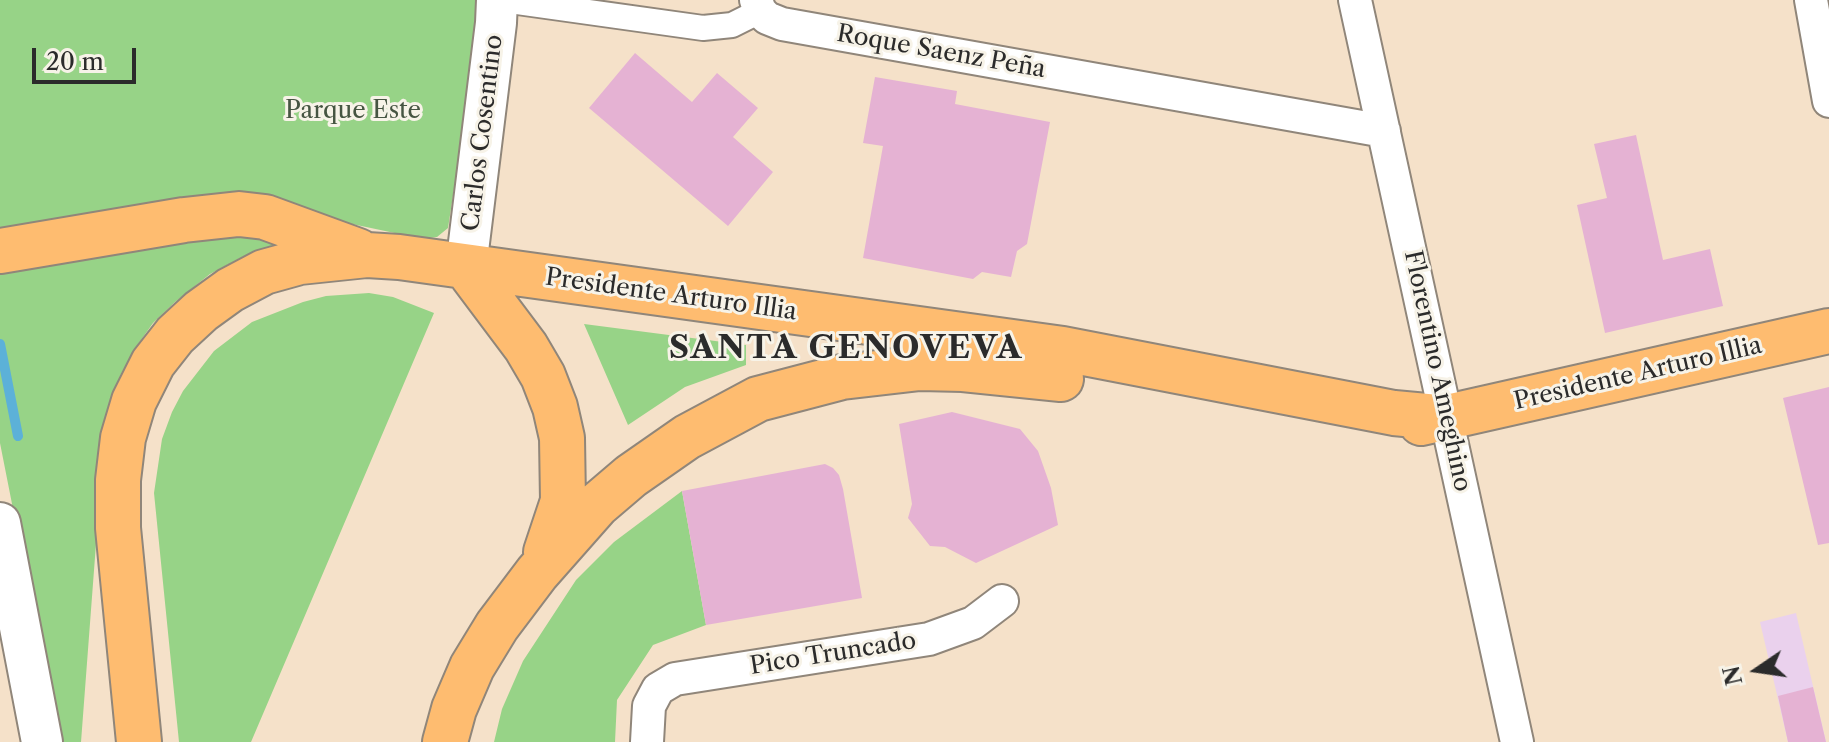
<!DOCTYPE html>
<html>
<head>
<meta charset="utf-8">
<style>
	body { margin:0 }
	#map { position:relative; width:1829px; height:742px; overflow:hidden; background:#f5e1c9; font-family:"Libre Caslon Text",serif }
	canvas { display:block }
	.north { position:absolute; left:1717px; top:630px; width:80px; height:80px; -webkit-text-stroke:6px #f7f3e8; paint-order:stroke; rotate:257deg; font-size:22px; font-weight:700; line-height:32px; text-align:center; color:#2b2b2b }
	.north::after { content:''; display:block; margin:auto; width:28px; height:36px; background:#2b2b2b; clip-path:polygon(50% 0,100% 100%,50% 72%,0 100%) }
	.scale { position:absolute; left:32px; top:48px; width:104px; height:36px; box-sizing:border-box; border:4px solid #2b2b2b; border-top:0; padding-left:10px; font-size:24px; line-height:28px; white-space:nowrap; color:#2b2b2b; -webkit-text-stroke:6px #f7f3e8; paint-order:stroke }
</style>
</head>
<body>
<div id="map">
<canvas width="1829" height="742"></canvas>
<div class="north">N</div>
<div class="scale">20 m</div>
</div>
<script>
const ctx = document.querySelector('canvas').getContext('2d');
ctx.lineJoin = 'round';
function fill(path, color) { ctx.fillStyle = color; ctx.fill(path, 'evenodd'); }
const poly = rows => new Path2D(rows.map(r => 'M' + r).join(''));
function trace(path, color, width, dash) { ctx.strokeStyle = color; ctx.lineWidth = width; ctx.lineCap = dash ? 'butt' : 'round'; ctx.setLineDash(dash || []); ctx.stroke(path); }
function drawText(font, color, halo, rows, align = 'center') {
  ctx.font = font + ' "Libre Caslon Text",serif'; ctx.lineWidth = 6; ctx.setLineDash([]); ctx.textBaseline = 'middle'; ctx.strokeStyle = halo; ctx.fillStyle = color; for (const [text, x, y, turn = 0] of rows) {
    ctx.save(); ctx.translate(x, y); ctx.rotate((+turn || 0) * Math.PI / 180); ctx.textAlign = isNaN(turn) ? turn : align; if (halo) ctx.strokeText(text, 0, 0); ctx.fillText(text, 0, 0); ctx.restore();
  }
}
fill(poly([
	[1796,613,1826,742,1788,742,1760,622]
]), '#ead1ed');
fill(poly([
	[0,0,480,0,478,33,448,228,437,237,423,239,262,205,0,233],
	[241,228,281,246,242,257,210,274,175,302,153,323,136,347,121,374,112,397,105,425,81,742,59,742,0,443,0,265],
	[369,293,393,297,434,313,251,742,179,742,154,493,162,439,172,412,183,391,214,351,252,322,303,302,326,296],
	[584,324,746,345,746,365,685,387,628,425],
	[682,491,706,625,653,645,617,700,615,742,494,742,502,709,523,661,576,580,614,542]
]), '#97d387');
trace(poly([
	[0,344,18,436]
]), '#5cb1d8', 10);
fill(poly([
	[635,53,692,102,717,73,758,108,733,137,773,172,728,226,589,108],
	[875,77,957,91,955,104,1050,122,1027,244,1017,251,1011,277,982,272,973,279,863,258,883,146,863,143],
	[1636,135,1663,260,1710,249,1723,306,1605,333,1577,205,1607,198,1594,144],
	[1829,387,1829,543,1818,545,1783,398],
	[952,412,1020,429,1038,451,1051,488,1058,525,976,563,945,547,930,546,908,518,912,504,899,424],
	[825,464,833,468,839,475,843,489,862,598,706,625,682,491],
	[1813,687,1826,742,1788,742,1778,696]
]), '#e5b2d3');
const pedestrian = poly([
	[503,0,703,28,732,25,760,11]
]);
const minor = poly([
	[756,0,760,11,767,18,782,24,1384,131],
	[1355,0,1517,742],
	[1811,0,1829,101],
	[647,742,649,706,658,689,675,679,929,639,973,623,1002,601]
]);
const tertiary = poly([
	[466,267,496,23,497,0],
	[0,523,42,742]
]);
const primary = poly([
	[0,251,184,220,239,214,265,217,358,251],
	[466,267,526,347,543,376,555,407,562,438,563,501,546,552],
	[1421,423,1829,331],
	[139,742,118,528,118,480,123,438,134,401,153,363,175,335,201,311,230,290,264,272,300,262,367,255,399,257,1063,349,1394,413,1448,418],
	[445,742,454,709,472,667,497,626,537,573,597,505,631,476,687,437,758,399,842,377,920,368,963,369,1061,379]
]);
trace(pedestrian, '#90867a', 28);
trace(minor, '#90867a', 36);
trace(tertiary, '#90867a', 44);
trace(primary, '#90867a', 48);
trace(pedestrian, '#fff', 24);
trace(minor, '#fff', 32);
trace(tertiary, '#fff', 40);
trace(primary, '#febc70', 44);
drawText('24px', '#2b2b2b', '#f7f3e8', [
	["Roque Saenz Peña",941,52,10],
	["Carlos Cosentino",483,133,-83],
	["Presidente Arturo Illia",671,295,8],
	["Florentino Ameghino",1437,371,78],
	["Presidente Arturo Illia",1638,374,-13],
	["Pico Truncado",833,654,-9]
]);
drawText('24px', '#465542', '#f7f3e8', [
	["Parque Este",353,111]
]);
ctx.letterSpacing = '2px';
drawText('bold 32px', '#2b2b2b', '#f7f3e8', [
	["SANTA GENOVEVA",846,349]
]);
ctx.letterSpacing = '0px';
</script>
</body>
</html>
